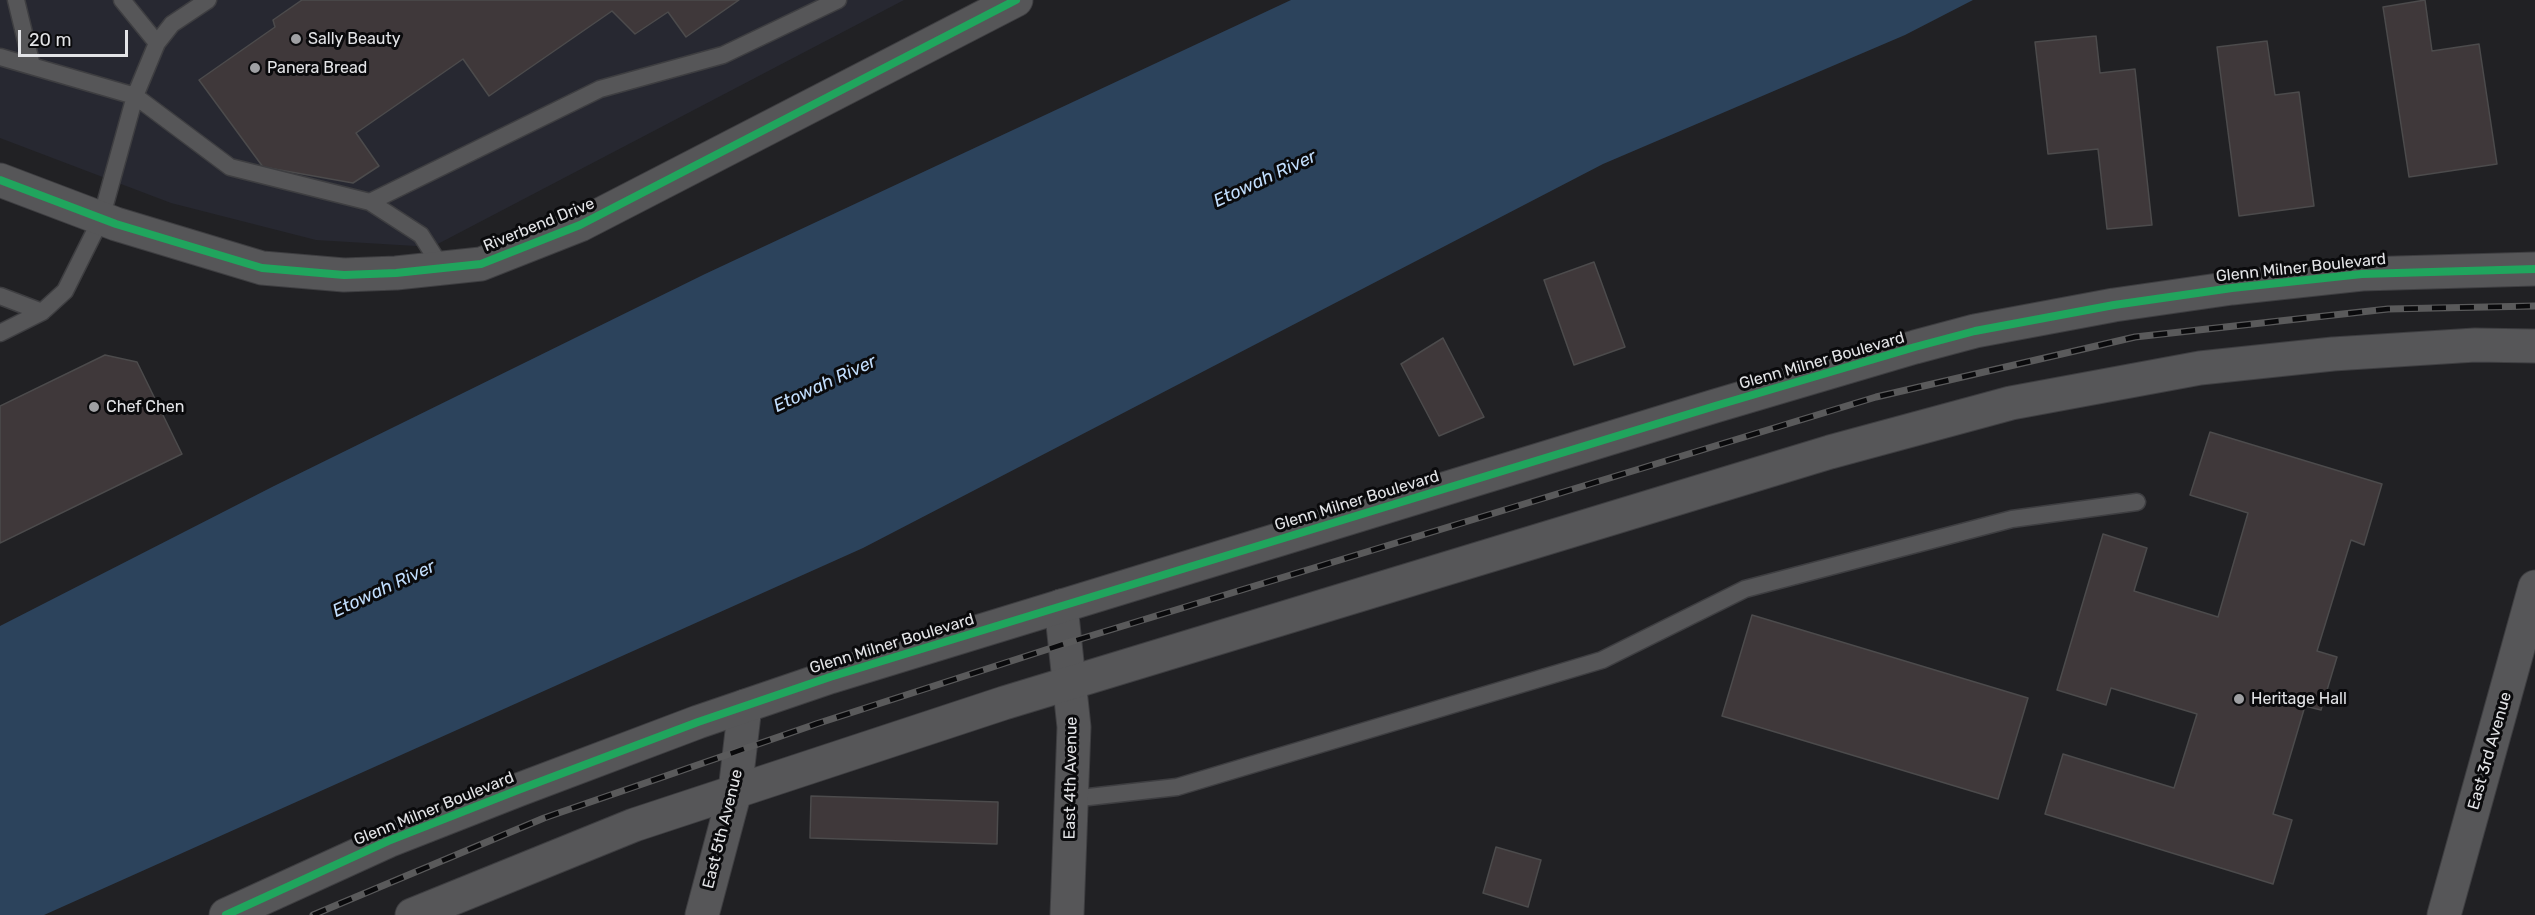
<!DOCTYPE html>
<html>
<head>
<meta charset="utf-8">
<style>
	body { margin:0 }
	#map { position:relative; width:2535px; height:915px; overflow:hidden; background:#212124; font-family:Rubik,sans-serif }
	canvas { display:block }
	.scale { position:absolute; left:18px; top:30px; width:110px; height:27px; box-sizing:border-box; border:3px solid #e3e4e7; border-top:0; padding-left:8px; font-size:18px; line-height:21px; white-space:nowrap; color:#e3e4e7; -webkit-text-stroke:4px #0a0a0c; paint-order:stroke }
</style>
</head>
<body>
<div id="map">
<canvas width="2535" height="915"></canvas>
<div class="scale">20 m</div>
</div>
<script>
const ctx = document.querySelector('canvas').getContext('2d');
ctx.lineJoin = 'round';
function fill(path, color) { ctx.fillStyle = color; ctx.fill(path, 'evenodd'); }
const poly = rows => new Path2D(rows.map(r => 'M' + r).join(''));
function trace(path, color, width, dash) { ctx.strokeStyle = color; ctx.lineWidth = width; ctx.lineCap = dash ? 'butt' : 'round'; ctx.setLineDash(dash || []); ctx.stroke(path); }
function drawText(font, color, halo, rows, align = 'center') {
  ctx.font = font + ' Rubik,sans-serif'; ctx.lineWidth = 6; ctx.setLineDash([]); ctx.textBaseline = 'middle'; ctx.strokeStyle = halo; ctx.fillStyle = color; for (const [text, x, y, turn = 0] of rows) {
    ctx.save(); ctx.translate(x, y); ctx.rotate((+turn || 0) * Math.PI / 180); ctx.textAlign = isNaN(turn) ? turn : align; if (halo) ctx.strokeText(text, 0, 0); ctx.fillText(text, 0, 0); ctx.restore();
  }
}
fill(poly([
	[0,0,904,0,432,247,316,240,171,203,0,138]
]), '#272831');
fill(poly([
	[1291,0,1973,0,1905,35,1603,164,863,548,44,915,0,915,0,626,274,486,705,274]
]), '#2c435c');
const building = poly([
	[302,0,739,0,686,37,668,12,635,34,612,11,489,96,463,59,356,133,379,166,353,183,263,167,199,80,275,27,273,20,302,0],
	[2425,0,2432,51,2479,44,2497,164,2409,177,2383,7,2425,0],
	[2096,36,2100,73,2135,69,2152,225,2107,229,2098,149,2048,154,2035,42,2096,36],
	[2267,41,2275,95,2299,92,2314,206,2239,216,2217,47,2267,41],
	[1594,262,1625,347,1574,365,1544,280,1594,262],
	[1443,338,1484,417,1439,436,1401,364,1443,338],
	[105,355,137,362,182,454,0,543,0,406,105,355],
	[2210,432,2382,484,2364,545,2351,540,2317,651,2337,657,2321,710,2305,706,2273,814,2292,820,2273,884,2045,814,2063,754,2174,788,2197,714,2111,688,2106,705,2057,690,2103,534,2147,548,2134,591,2218,617,2248,513,2190,495,2210,432],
	[1752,615,2028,698,1998,799,1722,716,1752,615],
	[811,796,998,802,997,844,810,838,811,796],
	[1496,847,1541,860,1528,907,1483,893,1496,847]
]);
fill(building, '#3f383a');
trace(building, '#4c4b4c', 1.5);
const lane = poly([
	[16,0,32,66],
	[122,0,157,43],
	[208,0,172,24,157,43,135,96,230,167,370,202,600,89,723,55,838,0],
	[0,57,135,96,101,219,65,291,42,312,0,333],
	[370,202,421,235,442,268],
	[0,296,42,312],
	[1071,799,1177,787,1602,660,1745,589,2012,519,2137,502]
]);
const street = poly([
	[1061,606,1074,727,1067,915],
	[702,915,735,791,745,706]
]);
const secondary = poly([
	[0,180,116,224,262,268,344,275,396,273,481,264,580,225,1016,0],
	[226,915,388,841,518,790,698,722,830,677,1715,406,1915,347,1975,331,2114,305,2232,288,2362,274,2535,269],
	[412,915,634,825,1004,703,1830,452,2011,403,2200,368,2333,354,2475,345,2535,346],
	[2444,915,2535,587]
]);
trace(lane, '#3e3e41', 19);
trace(street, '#3e3e41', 35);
trace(secondary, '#3e3e41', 35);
trace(lane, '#565658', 16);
trace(street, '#565658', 33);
trace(secondary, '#565658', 33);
const rail = poly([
	[313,915,544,818,816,724,1067,643,1876,397,2135,337,2388,309,2535,306]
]);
trace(rail, '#5a5a5b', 7);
trace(rail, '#0a0a0c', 4.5, [14]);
trace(poly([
	[0,180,116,224,262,268,344,275,396,273,481,264,580,225,1016,0],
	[226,915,388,841,518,790,698,722,830,677,1715,406,1915,347,1975,331,2114,305,2232,288,2362,274,2535,269]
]), '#20a55d', 8);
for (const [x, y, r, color] of [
	[296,39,6,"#9fa0a3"],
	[255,68,6,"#9fa0a3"],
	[94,407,6,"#9fa0a3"],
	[2239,699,6,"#9fa0a3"]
]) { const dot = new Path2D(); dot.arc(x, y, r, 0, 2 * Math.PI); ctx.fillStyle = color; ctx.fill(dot); trace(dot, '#0a0a0c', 2); }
drawText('16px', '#e3e4e7', '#0a0a0c', [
	["Sally Beauty",308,39],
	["Panera Bread",267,68],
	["Chef Chen",106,407],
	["Heritage Hall",2251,699]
], 'left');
drawText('16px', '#e3e4e7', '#0a0a0c', [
	["Riverbend Drive",539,225,-22],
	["Glenn Milner Boulevard",2301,268,-6],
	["Glenn Milner Boulevard",1822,361,-16],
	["Glenn Milner Boulevard",1357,501,-17],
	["Glenn Milner Boulevard",892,644,-17],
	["East 3rd Avenue",2490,751,-74],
	["East 4th Avenue",1071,778,-89],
	["Glenn Milner Boulevard",434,809,-22],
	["East 5th Avenue",723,829,-76]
]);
drawText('italic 18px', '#c2defd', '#0a0a0c', [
	["Etowah River",1265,179,-25],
	["Etowah River",825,384,-25],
	["Etowah River",384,589,-25]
]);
</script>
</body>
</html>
